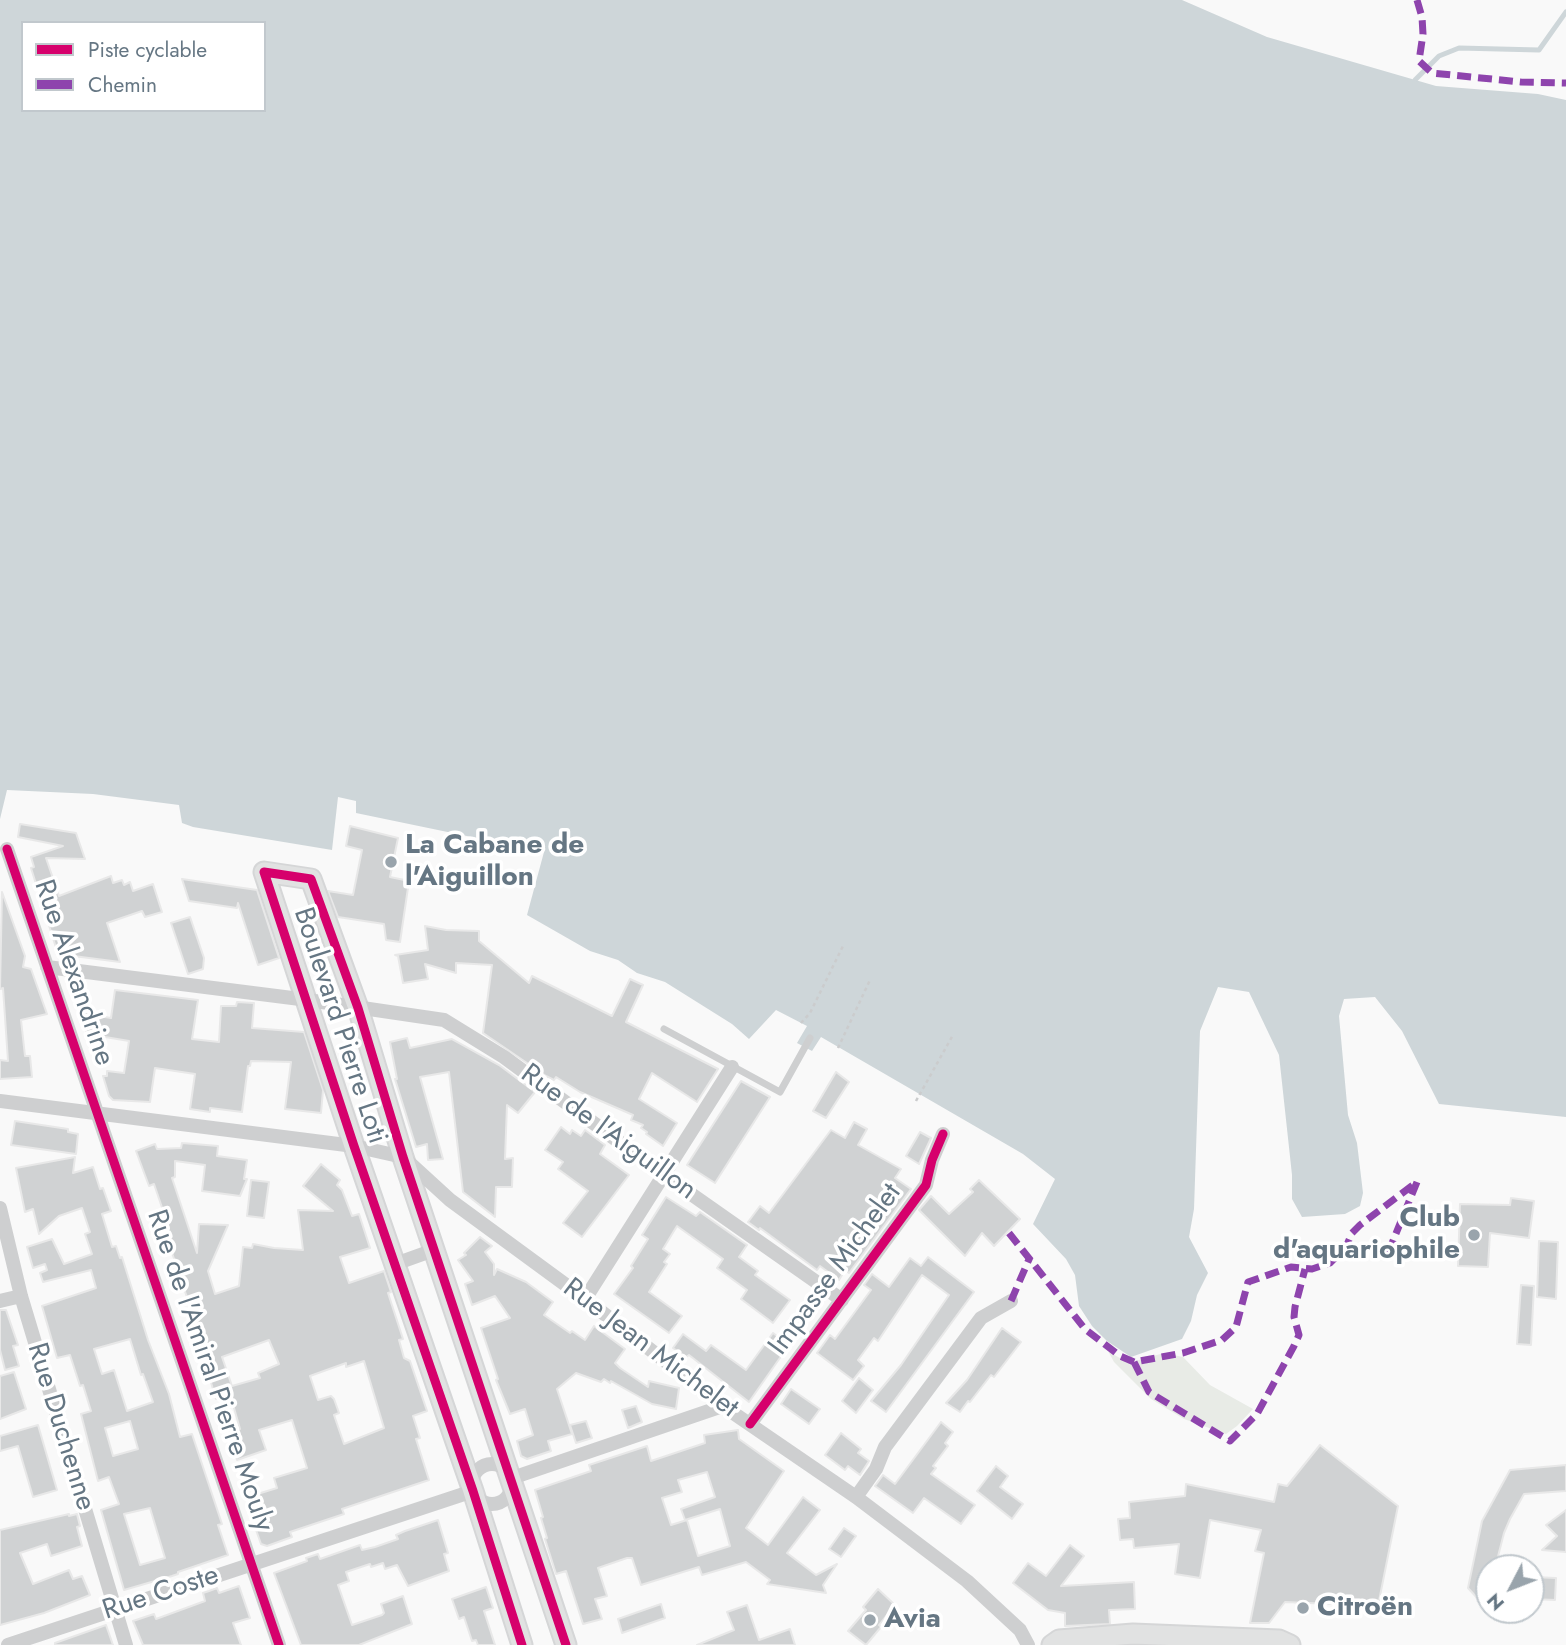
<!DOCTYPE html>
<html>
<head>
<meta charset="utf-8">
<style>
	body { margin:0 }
	#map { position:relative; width:1566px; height:1645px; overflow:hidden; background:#f9f9f9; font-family:Jost,sans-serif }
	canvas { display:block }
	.legend { position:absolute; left:21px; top:21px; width:245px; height:91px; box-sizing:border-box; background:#fff; border:2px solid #c1c8cd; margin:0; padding:9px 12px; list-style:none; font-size:21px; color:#657683 }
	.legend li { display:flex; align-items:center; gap:14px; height:35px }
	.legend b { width:35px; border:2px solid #c1c8cd }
	.north { position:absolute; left:1475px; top:1554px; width:70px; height:70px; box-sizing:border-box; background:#fff; border:2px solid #c1c8cd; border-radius:50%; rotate:228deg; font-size:19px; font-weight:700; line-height:28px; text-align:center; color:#657683 }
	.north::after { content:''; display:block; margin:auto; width:24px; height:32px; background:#99a4ac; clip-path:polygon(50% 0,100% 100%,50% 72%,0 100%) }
</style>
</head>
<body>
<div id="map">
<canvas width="1566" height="1645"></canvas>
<ul class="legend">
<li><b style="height:9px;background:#d6006c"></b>Piste cyclable</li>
<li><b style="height:9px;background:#8e44ad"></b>Chemin</li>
</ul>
<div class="north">N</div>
</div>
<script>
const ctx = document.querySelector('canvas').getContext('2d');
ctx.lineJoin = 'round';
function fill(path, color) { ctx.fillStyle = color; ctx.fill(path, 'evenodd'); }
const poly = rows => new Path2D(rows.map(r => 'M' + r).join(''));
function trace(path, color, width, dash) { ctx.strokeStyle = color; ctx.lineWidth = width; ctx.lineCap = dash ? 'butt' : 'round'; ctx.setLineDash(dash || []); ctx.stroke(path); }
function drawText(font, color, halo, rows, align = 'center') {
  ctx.font = font + ' Jost,sans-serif'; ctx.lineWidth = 7; ctx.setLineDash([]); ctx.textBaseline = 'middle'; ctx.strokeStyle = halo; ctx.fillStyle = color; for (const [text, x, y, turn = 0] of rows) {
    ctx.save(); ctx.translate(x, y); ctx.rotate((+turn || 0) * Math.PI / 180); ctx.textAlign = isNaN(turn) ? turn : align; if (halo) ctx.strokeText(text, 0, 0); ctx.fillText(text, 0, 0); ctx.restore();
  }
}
fill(poly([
	[1108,1351,1128,1363,1164,1353,1183,1357,1210,1385,1253,1409,1237,1426,1226,1434,1184,1419,1151,1399,1114,1362]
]), '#e8ebe6');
fill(poly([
	[0,0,1182,0,1267,37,1436,86,1538,94,1566,100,1566,1117,1439,1104,1402,1031,1375,997,1344,999,1339,1016,1348,1115,1357,1143,1363,1193,1360,1206,1345,1214,1302,1217,1292,1199,1292,1175,1279,1055,1249,992,1218,987,1200,1031,1194,1209,1189,1237,1208,1273,1197,1295,1191,1321,1182,1339,1131,1357,1107,1341,1092,1326,1079,1306,1075,1275,1066,1259,1033,1224,1055,1179,1023,1154,821,1037,812,1051,797,1043,807,1026,776,1010,749,1039,732,1024,665,982,637,973,618,960,590,951,527,915,544,852,356,813,356,801,338,797,332,850,193,827,182,823,179,805,93,794,7,790,0,819],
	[23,23,264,23,264,110,23,110]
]), '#ced6d9');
trace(poly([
	[1415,80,1439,56,1459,48,1539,50,1566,12]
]), '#ced6d9', 5);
const building = poly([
	[20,824,76,833,85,859,46,858,59,896,111,876,113,883,122,880,124,885,130,882,133,891,153,884,162,912,145,917,142,911,107,923,120,962,58,954,31,868,34,867,31,857,63,846,18,837,20,824],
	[350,826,398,838,390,877,409,881,400,942,386,940,384,924,338,917,328,891,353,895,362,850,346,846,350,826],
	[182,879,257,890,279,958,258,965,238,903,237,908,189,901,182,879],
	[2,892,25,956,23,967,31,969,47,1014,21,1020,25,1056,30,1056,32,1077,0,1079,0,1060,8,1061,3,988,0,989,2,892],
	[190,917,204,958,203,969,188,974,171,923,190,917],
	[425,926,446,930,479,931,479,941,529,983,532,976,612,1016,630,979,643,985,626,1022,718,1069,697,1102,652,1073,639,1099,677,1123,663,1146,646,1134,647,1132,641,1128,643,1125,631,1120,633,1115,580,1092,556,1077,554,1080,546,1076,483,1033,492,965,456,963,456,973,425,964,428,979,403,983,398,956,395,955,428,950,425,926],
	[115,990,198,1000,192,1039,219,1042,221,1006,236,1006,237,1002,254,1003,252,1028,304,1032,323,1090,321,1113,285,1109,291,1062,251,1061,250,1066,248,1066,242,1112,210,1108,210,1112,190,1109,195,1074,155,1068,150,1102,113,1100,109,1096,103,1076,107,1076,107,1071,124,1073,129,1041,87,1034,80,1013,111,1018,115,990],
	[407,1038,410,1048,452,1039,499,1065,535,1092,518,1113,507,1105,505,1159,513,1158,512,1187,496,1187,495,1217,463,1192,449,1072,420,1077,443,1159,428,1160,427,1144,416,1147,395,1079,397,1079,390,1042,407,1038],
	[836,1072,849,1082,826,1118,813,1111,836,1072],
	[741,1081,770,1097,715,1183,687,1165,741,1081],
	[15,1121,68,1129,68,1132,78,1134,76,1154,11,1145,15,1121],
	[854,1122,867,1129,858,1145,901,1169,895,1178,911,1189,849,1273,845,1270,839,1280,820,1266,817,1270,760,1228,759,1230,748,1222,760,1206,769,1213,831,1130,845,1138,854,1122],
	[561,1127,570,1134,572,1130,581,1136,585,1130,605,1145,600,1154,629,1175,582,1237,563,1223,588,1191,558,1169,563,1162,545,1150,561,1127],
	[920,1132,931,1138,919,1164,906,1156,920,1132],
	[182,1143,218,1146,217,1156,247,1160,244,1179,247,1179,240,1196,202,1191,205,1165,175,1161,175,1177,172,1178,197,1253,199,1224,228,1225,208,1271,215,1294,239,1286,243,1247,252,1248,253,1244,274,1248,303,1250,298,1210,333,1211,303,1186,321,1164,340,1180,337,1185,342,1190,352,1216,359,1214,370,1248,340,1257,349,1283,384,1271,391,1292,388,1293,403,1339,399,1340,404,1358,410,1361,427,1411,413,1416,420,1438,416,1439,429,1480,342,1509,344,1514,290,1532,292,1537,267,1546,261,1544,255,1527,260,1525,251,1496,277,1488,274,1478,307,1468,292,1420,259,1430,266,1450,237,1460,229,1433,240,1429,230,1394,216,1399,198,1340,201,1339,164,1229,169,1228,154,1184,149,1186,136,1151,155,1144,157,1149,181,1148,182,1143],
	[269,1340,279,1364,258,1373,260,1378,232,1386,222,1357,269,1340],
	[364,1361,384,1428,344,1444,334,1415,339,1413,334,1399,331,1396,318,1400,310,1376,346,1363,346,1367,364,1361],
	[75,1157,73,1173,93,1167,100,1189,103,1188,111,1211,102,1214,112,1247,116,1246,120,1258,122,1257,148,1340,169,1394,180,1437,192,1434,222,1524,218,1525,228,1555,178,1572,178,1574,172,1576,124,1590,101,1510,119,1504,109,1477,98,1481,81,1414,91,1411,83,1385,80,1386,70,1355,57,1358,42,1306,96,1288,91,1270,43,1282,40,1273,47,1270,45,1264,33,1268,27,1247,52,1239,64,1264,92,1254,85,1234,90,1232,82,1208,59,1216,39,1234,33,1209,25,1212,16,1168,75,1157],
	[130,1339,141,1375,143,1374,153,1402,127,1411,114,1370,102,1374,94,1349,130,1339],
	[130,1421,138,1449,113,1456,105,1428,130,1421],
	[150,1508,165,1558,140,1565,124,1514,150,1508],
	[251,1180,269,1182,264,1218,247,1216,251,1180],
	[979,1180,1020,1219,994,1246,982,1233,965,1256,919,1210,931,1196,949,1214,973,1192,970,1189,979,1180],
	[666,1197,696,1216,700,1212,747,1245,739,1257,758,1271,755,1275,790,1300,773,1323,741,1299,747,1290,717,1268,723,1259,677,1226,663,1249,670,1254,664,1262,667,1264,649,1292,682,1316,669,1333,614,1294,633,1268,631,1266,648,1239,642,1235,666,1197],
	[1511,1198,1534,1201,1529,1238,1490,1233,1488,1267,1458,1266,1460,1204,1510,1205,1511,1198],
	[480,1237,492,1246,485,1252,494,1264,494,1275,497,1269,526,1282,553,1302,544,1315,570,1333,572,1331,585,1340,594,1326,625,1349,615,1363,620,1368,648,1387,649,1381,679,1388,676,1409,652,1404,611,1381,610,1383,604,1379,601,1382,576,1373,557,1389,572,1434,548,1441,551,1451,527,1459,521,1456,517,1441,533,1435,525,1409,510,1414,496,1380,498,1379,481,1328,510,1318,495,1296,472,1305,465,1284,473,1281,458,1260,466,1255,464,1253,480,1237],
	[1539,1241,1558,1242,1556,1299,1537,1297,1539,1241],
	[928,1257,974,1292,886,1412,871,1401,901,1365,949,1295,922,1275,878,1341,874,1338,858,1360,864,1366,853,1380,817,1353,830,1335,835,1339,871,1290,864,1285,872,1274,889,1287,910,1258,921,1266,928,1257],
	[1521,1285,1534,1286,1531,1345,1517,1344,1521,1285],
	[0,1310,6,1310,18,1345,13,1346,19,1366,5,1370,0,1350,0,1310],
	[1002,1328,1021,1342,994,1377,991,1375,970,1402,968,1401,960,1412,946,1403,967,1380,1002,1328],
	[773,1333,789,1345,749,1402,689,1355,686,1357,673,1348,683,1334,706,1351,711,1345,746,1370,773,1333],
	[14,1372,26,1409,0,1419,0,1376,14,1372],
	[859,1378,873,1390,856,1413,842,1401,859,1378],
	[791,1389,820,1409,809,1424,781,1404,791,1389],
	[636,1406,642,1422,628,1428,622,1410,636,1406],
	[586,1421,592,1438,576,1443,570,1425,586,1421],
	[941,1422,953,1432,945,1443,948,1446,933,1466,936,1468,931,1474,975,1505,961,1524,924,1498,913,1513,875,1486,883,1475,895,1484,941,1422],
	[38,1425,57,1490,33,1497,18,1446,0,1451,0,1436,38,1425],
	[738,1430,739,1439,784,1471,746,1528,768,1545,803,1497,820,1510,787,1553,816,1575,837,1564,823,1585,826,1593,767,1584,770,1580,746,1562,702,1575,699,1567,641,1585,632,1558,627,1558,598,1568,607,1596,595,1599,602,1619,583,1624,566,1571,556,1574,545,1539,547,1538,541,1518,543,1517,535,1490,591,1471,589,1465,647,1446,651,1461,705,1443,704,1435,738,1430],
	[707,1472,715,1497,681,1509,685,1520,720,1509,730,1546,698,1556,687,1520,671,1525,662,1498,682,1492,678,1480,707,1472],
	[841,1433,861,1449,858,1453,869,1461,860,1475,848,1466,845,1470,825,1455,841,1433],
	[1320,1445,1398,1506,1378,1606,1285,1602,1269,1623,1250,1623,1264,1553,1255,1551,1261,1530,1210,1520,1200,1578,1175,1574,1179,1544,1134,1548,1133,1539,1120,1540,1118,1519,1130,1518,1129,1502,1185,1496,1186,1484,1274,1502,1278,1484,1287,1486,1320,1445],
	[1566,1465,1566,1491,1524,1494,1510,1519,1504,1533,1495,1568,1489,1568,1489,1611,1468,1588,1482,1521,1510,1470,1566,1465],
	[996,1466,1008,1476,1000,1487,1023,1504,1012,1519,977,1491,996,1466],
	[1566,1510,1566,1552,1542,1550,1557,1536,1546,1525,1566,1510],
	[69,1514,69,1516,77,1514,80,1526,77,1527,82,1546,51,1556,47,1544,20,1553,33,1584,69,1570,73,1579,82,1576,90,1595,44,1613,0,1625,0,1530,69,1514],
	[438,1520,448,1553,444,1554,449,1571,408,1586,397,1565,385,1569,383,1563,371,1567,370,1564,346,1572,349,1581,338,1585,352,1625,382,1615,384,1613,381,1604,403,1596,412,1624,359,1645,301,1645,274,1573,307,1561,306,1558,318,1554,320,1559,360,1545,362,1550,375,1547,398,1539,396,1535,405,1531,438,1520],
	[844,1528,856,1536,841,1557,829,1549,844,1528],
	[1070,1545,1084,1556,1061,1586,1134,1582,1135,1609,1109,1610,1110,1624,1065,1626,1065,1613,1048,1610,1013,1583,1028,1563,1046,1576,1070,1545],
	[1533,1577,1556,1578,1555,1600,1531,1599,1533,1577],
	[239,1586,250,1618,233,1623,241,1645,143,1645,133,1621,154,1614,156,1619,205,1601,203,1593,209,1591,217,1588,219,1593,239,1586],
	[486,1587,493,1608,484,1611,495,1645,478,1645,476,1640,472,1641,464,1617,459,1619,452,1599,486,1587],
	[878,1589,895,1605,879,1625,881,1627,866,1645,848,1631,866,1610,863,1607,878,1589],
	[661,1604,665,1618,622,1633,618,1619,661,1604],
	[747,1605,759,1640,790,1629,795,1645,697,1645,734,1630,727,1612,747,1605],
	[106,1625,113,1645,55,1645,55,1643,106,1625]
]);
fill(building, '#d0d2d3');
trace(building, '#e8e8e8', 2);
const secondary = poly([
	[522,1645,473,1491,354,1146,264,872,311,879,358,1008,403,1157,566,1645],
	[1052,1645,1059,1640,1133,1634,1279,1640,1290,1645]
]);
trace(secondary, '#d5d6d7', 23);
trace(poly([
	[801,1023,810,1013,843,946],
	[838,1048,870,980],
	[916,1101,953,1035]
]), '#cbcccd', 2.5, [3.5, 3.5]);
trace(poly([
	[664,1029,780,1092,810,1038]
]), '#cecfd0', 7);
trace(poly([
	[7,849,279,1645],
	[47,967,308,1000,444,1020,504,1057,664,1175,842,1300],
	[0,1101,354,1146,403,1157,450,1200,585,1299,723,1406,856,1497,967,1581,1020,1630,1028,1645],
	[0,1208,21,1296,126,1645],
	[395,1264,434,1250],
	[585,1299,732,1067],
	[0,1301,21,1296],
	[750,1424,926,1185,932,1160,943,1134],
	'472 1484a20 20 0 1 1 40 0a20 20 0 1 1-40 0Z',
	[512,1478,723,1406],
	[856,1497,876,1469,885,1447,981,1318,1011,1301],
	[8,1645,473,1491]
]), '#cecfd0', 14);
trace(secondary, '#e1e2e2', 19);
trace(poly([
	[1417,0,1422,17,1423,34,1419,61,1432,73,1521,82,1566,83],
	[1009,1233,1085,1329,1120,1356,1134,1362,1183,1353,1222,1340,1236,1327,1248,1282,1291,1267,1312,1269,1330,1263,1346,1247,1352,1233,1360,1225,1417,1182],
	[1388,1253,1417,1182],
	[1011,1301,1030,1257],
	[1134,1362,1149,1392,1230,1441,1257,1414,1294,1346,1299,1335,1294,1317,1295,1307,1305,1269]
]), '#8e44ad', 7, [14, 7]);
trace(poly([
	[7,849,279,1645],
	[750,1424,926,1185,932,1160,943,1134],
	[522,1645,473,1491,354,1146,264,872,311,879,358,1008,403,1157,566,1645]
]), '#d6006c', 9);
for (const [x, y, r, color] of [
	[391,862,7,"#99a4ac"],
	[1474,1235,7,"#99a4ac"],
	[1303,1608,7,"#99a4ac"],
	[870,1620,7,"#99a4ac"]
]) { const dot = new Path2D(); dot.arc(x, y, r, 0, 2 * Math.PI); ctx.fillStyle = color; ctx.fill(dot); trace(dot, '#fff', 2.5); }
drawText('bold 28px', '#657683', '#fff', [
	["La Cabane de",405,846],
	["l'Aiguillon",405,878],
	["Club",1460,1219,"right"],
	["d'aquariophile",1460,1251,"right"],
	["Citroën",1317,1608],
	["Avia",884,1620]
], 'left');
drawText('28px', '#657683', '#fff', [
	["Rue Alexandrine",73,973,71],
	["Boulevard Pierre Loti",339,1026,72],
	["Rue de l'Aiguillon",608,1133,36],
	["Impasse Michelet",836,1270,-54],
	["Rue Jean Michelet",650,1349,37],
	["Rue de l'Amiral Pierre Mouly",209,1371,71],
	["Rue Duchenne",60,1427,73],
	["Rue Coste",161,1594,-18]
]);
</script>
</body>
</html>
